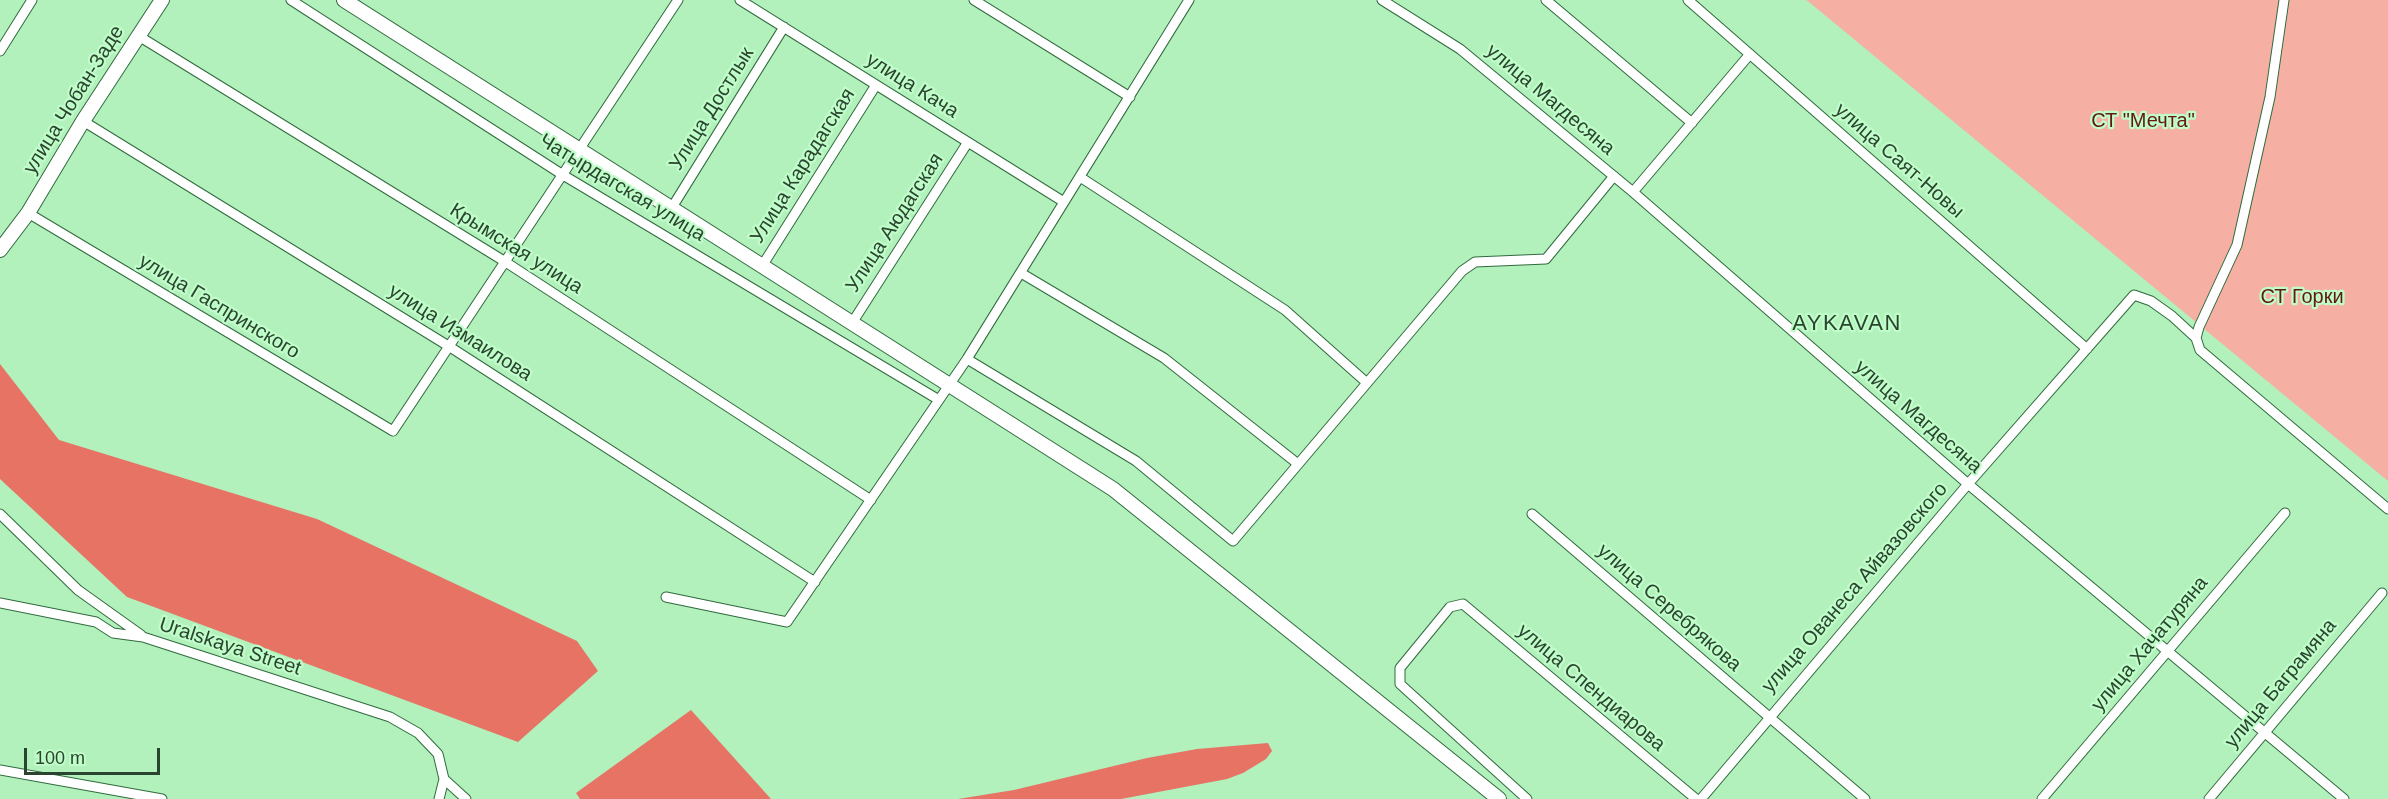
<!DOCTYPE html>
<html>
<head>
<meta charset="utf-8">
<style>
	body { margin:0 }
	#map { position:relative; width:2388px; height:799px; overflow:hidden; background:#b2f0bc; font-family:Arial,sans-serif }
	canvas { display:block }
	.scale { position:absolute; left:24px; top:748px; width:136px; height:27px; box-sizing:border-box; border:3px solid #2b442f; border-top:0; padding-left:8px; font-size:18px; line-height:21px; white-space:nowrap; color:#2b442f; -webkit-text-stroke:4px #bffdc9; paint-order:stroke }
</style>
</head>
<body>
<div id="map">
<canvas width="2388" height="799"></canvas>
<div class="scale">100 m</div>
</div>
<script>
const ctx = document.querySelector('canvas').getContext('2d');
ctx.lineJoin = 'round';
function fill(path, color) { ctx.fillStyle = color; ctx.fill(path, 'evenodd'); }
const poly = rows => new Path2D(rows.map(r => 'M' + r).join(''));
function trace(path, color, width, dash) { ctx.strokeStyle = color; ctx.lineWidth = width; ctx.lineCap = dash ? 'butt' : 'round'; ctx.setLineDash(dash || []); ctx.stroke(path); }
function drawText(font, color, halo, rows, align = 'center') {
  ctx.font = font + ' Arial,sans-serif'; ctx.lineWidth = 4.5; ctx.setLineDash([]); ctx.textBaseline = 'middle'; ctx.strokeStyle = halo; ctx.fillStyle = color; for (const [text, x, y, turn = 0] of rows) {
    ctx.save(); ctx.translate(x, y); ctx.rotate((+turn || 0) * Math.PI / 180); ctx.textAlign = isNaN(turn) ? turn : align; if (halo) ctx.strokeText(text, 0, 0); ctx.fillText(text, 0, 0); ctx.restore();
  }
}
fill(poly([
	[1806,0,2388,0,2388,481,1809,2]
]), '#f5afa3');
fill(poly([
	[0,364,59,440,317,519,577,641,598,671,518,742,127,597,0,479],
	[691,710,771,799,580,799,576,793],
	[1268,743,1272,751,1266,759,1243,773,1227,779,1121,799,958,799,1014,790,1147,758,1197,749]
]), '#e67364');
const minor = poly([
	[291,0,563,175,939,400],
	[740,0,1064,202],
	[974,0,1130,97],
	[1382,0,1460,49,1633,192,1968,484,2344,799],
	[1546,0,1692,123],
	[1688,0,2087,349],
	[137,35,504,261,871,500],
	[0,51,32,0],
	[83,121,450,347,815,582],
	[1080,177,1285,310,1367,383],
	[1633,192,1750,54],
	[671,209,784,27],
	[28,213,393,431,678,0],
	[762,266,876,85],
	[1021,273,1164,358,1298,464],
	[852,323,968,142],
	[2196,338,2199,327,2237,245,2270,97,2284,0],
	[967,359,1136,461,1233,541,1462,271,1475,262,1546,259,1614,176],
	[0,514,78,590,141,635],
	[1532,514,1865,799],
	[666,597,787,622,967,359,1189,0],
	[0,603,96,622,113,633,143,637,390,717,418,733,438,754,444,779,439,799],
	[0,770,162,799],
	[444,779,466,799],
	[1527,799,1400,684,1400,668,1450,607,1463,604,1696,799],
	[1701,799,1968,484,2134,295,2151,301,2172,316,2196,338,2200,350,2388,509],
	[2042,799,2285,513],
	[2209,799,2382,593]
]);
const secondary = poly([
	[344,0,1113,489,1499,799],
	[0,250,28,213,83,121,162,0]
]);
trace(minor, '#306b3e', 11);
trace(secondary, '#306b3e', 16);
trace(minor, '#fff', 9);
trace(secondary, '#fff', 14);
drawText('20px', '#2b442f', '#bffdc9', [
	["улица Кача",912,86,32],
	["улица Чобан-Заде",74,100,-58],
	["улица Магдесяна",1550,100,40],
	["Улица Достлык",712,109,-58],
	["улица Саят-Новы",1899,161,41],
	["Улица Карадагская",803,166,-58],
	["Чатырдагская улица",622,188,31],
	["Улица Аюдагская",895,223,-57],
	["Крымская улица",516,249,32],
	["улица Гаспринского",219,307,31],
	["улица Измаилова",460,333,32],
	["улица Магдесяна",1918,417,41],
	["улица Ованеса Айвазовского",1855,588,-49],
	["улица Серебрякова",1669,608,41],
	["улица Хачатуряна",2150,644,-50],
	["Uralskaya Street",230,647,18],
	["улица Баграмяна",2281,684,-50],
	["улица Спендиарова",1591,688,40]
]);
drawText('20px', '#621913', '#bffdc9', [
	["СТ \"Мечта\"",2143,121],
	["СТ Горки",2302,297]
]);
ctx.letterSpacing = '1.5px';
drawText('22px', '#2b442f', '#bffdc9', [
	["AYKAVAN",1847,324]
]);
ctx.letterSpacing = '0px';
</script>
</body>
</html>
